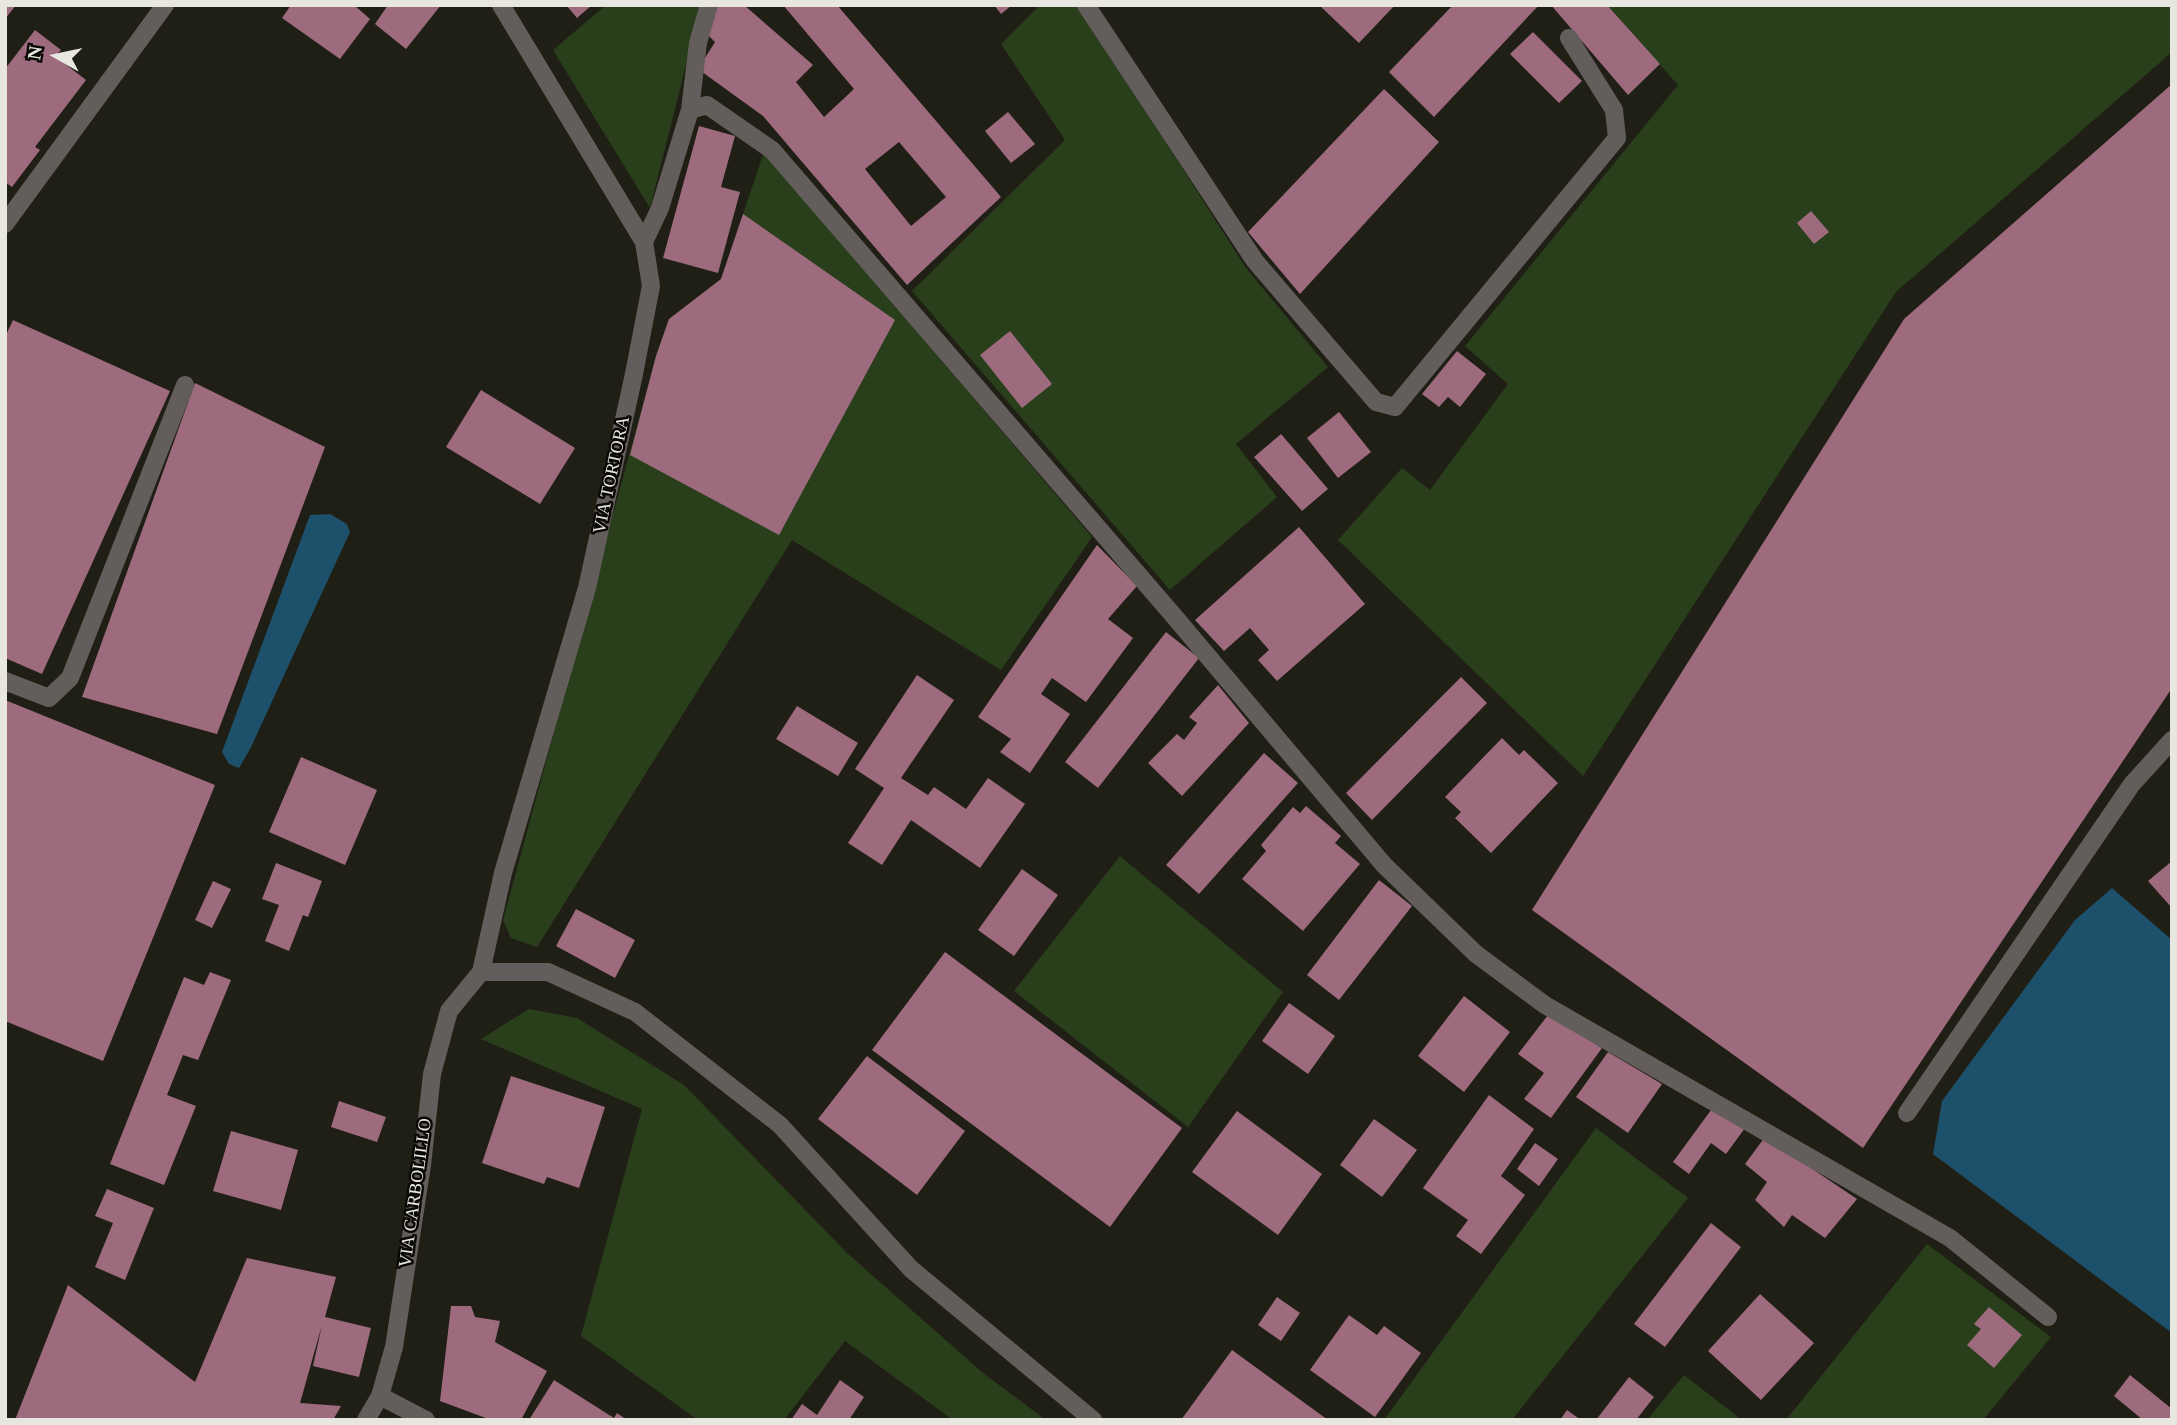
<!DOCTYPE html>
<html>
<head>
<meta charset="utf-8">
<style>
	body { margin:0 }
	#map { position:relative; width:2177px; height:1425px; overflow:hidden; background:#201f15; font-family:Georgia,serif }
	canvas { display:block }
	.frame { position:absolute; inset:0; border:7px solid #e7e6df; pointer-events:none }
	.north { position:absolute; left:21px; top:21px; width:70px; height:70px; -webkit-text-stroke:5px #090805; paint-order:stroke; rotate:279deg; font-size:19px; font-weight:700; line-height:28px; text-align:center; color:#e7e6df }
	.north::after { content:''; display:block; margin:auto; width:24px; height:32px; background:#e7e6df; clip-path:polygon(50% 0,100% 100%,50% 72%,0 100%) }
</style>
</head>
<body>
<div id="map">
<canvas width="2177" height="1425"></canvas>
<div class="frame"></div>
<div class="north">N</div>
</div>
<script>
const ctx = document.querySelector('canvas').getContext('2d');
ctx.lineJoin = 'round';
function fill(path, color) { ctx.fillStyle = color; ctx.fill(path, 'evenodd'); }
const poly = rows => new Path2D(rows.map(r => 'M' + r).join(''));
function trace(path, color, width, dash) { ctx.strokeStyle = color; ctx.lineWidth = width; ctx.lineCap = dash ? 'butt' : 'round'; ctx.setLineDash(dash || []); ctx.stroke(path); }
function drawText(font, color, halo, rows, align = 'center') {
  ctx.font = font + ' Georgia,serif'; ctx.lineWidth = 5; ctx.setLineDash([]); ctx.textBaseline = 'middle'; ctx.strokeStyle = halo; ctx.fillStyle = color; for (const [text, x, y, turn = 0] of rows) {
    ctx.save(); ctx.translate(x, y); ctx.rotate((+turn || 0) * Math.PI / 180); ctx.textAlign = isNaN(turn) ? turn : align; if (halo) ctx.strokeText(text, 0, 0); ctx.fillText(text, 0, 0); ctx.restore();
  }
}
fill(poly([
	[606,5,701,5,650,208,553,50],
	[1040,5,1078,5,1246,268,1328,367,1236,444,1277,497,1170,590,912,291,1065,140,1001,44],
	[1607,5,2172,5,2172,52,1896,292,1583,776,1338,540,1402,468,1430,490,1508,384,1465,346,1678,85],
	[764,152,1092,537,1001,670,792,540,537,947,511,938,503,920,656,356,669,319,721,279],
	[1120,856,1283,992,1188,1127,1014,991],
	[529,1009,577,1018,684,1085,847,1253,983,1373,1046,1420,953,1420,845,1341,784,1420,698,1420,581,1336,642,1109,481,1039],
	[1596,1128,1688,1198,1512,1420,1384,1420],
	[1927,1244,2051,1337,1983,1420,1786,1420],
	[1684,1375,1742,1420,1647,1420]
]), '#293f1b');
fill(poly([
	[330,514,347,524,350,532,251,747,239,768,229,764,222,752,310,515],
	[2112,888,2172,940,2172,1333,1933,1154,1942,1101,2075,920]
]), '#1d506b');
fill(poly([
	[5,5,16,5,5,19],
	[291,5,354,5,370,19,340,59,282,18],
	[388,5,441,5,406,49,375,24],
	[566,5,592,5,577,18],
	[717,5,744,5,813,65,796,82,824,117,854,89,783,5,837,5,1001,197,907,285,763,116,698,69,715,42,704,31],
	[899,142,946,197,911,226,865,169],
	[994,5,1012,5,1001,14],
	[1319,5,1395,5,1359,43],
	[1453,5,1539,5,1434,117,1389,72],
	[1551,5,1607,5,1660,64,1628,95],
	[35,30,61,50,55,56,86,80,35,147,40,150,12,187,5,182,5,69],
	[1533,32,1582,81,1559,103,1510,54],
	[2172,84,2172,688,1863,1148,1532,910,1904,319],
	[1384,89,1439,142,1300,294,1248,232],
	[1008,112,1035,144,1011,163,985,131],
	[699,126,735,136,721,187,740,192,718,273,663,258],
	[1811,211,1829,232,1814,244,1797,223],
	[743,214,895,320,779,535,630,455,656,356,669,319,721,279],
	[13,320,170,391,42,674,5,658,5,337],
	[1010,331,1052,384,1022,408,980,355],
	[1457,351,1486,374,1460,407,1448,397,1439,407,1422,394],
	[195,383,325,447,217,734,82,697],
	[481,390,575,448,540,504,446,447],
	[1339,412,1371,452,1338,478,1307,438],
	[1281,434,1328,489,1302,511,1254,457],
	[1299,527,1365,604,1277,681,1258,660,1269,650,1250,628,1224,651,1195,620],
	[1097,545,1137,586,1108,619,1133,638,1086,702,1052,678,1041,694,1070,714,1030,773,1000,752,1011,739,978,717],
	[1166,632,1199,658,1098,788,1065,762],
	[917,675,954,700,901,778,928,795,934,787,966,809,988,778,1025,804,980,868,911,820,882,865,848,843,884,788,855,769],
	[1461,677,1487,703,1372,820,1346,793],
	[1218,685,1249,723,1182,796,1148,763,1177,734,1184,740,1197,723,1189,717],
	[5,700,215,785,103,1061,5,1021],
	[797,706,858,743,838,776,776,739],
	[1502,738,1519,755,1524,750,1558,783,1491,853,1455,818,1461,812,1445,797],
	[1264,753,1298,783,1199,894,1166,865],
	[301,757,377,790,345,865,269,832],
	[1306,806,1341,836,1335,843,1360,864,1303,931,1242,879,1266,851,1261,845,1293,807,1300,813],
	[2172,861,2172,908,2148,881],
	[276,863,322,881,308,917,303,915,289,951,265,941,279,905,262,899],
	[1022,869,1058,895,1014,956,978,930],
	[1379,880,1412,906,1339,1000,1307,975],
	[213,881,231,889,212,928,195,920],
	[576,909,635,940,615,978,556,946],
	[945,952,1182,1128,1110,1227,872,1050],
	[210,972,231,980,198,1060,183,1055,167,1095,196,1106,164,1185,110,1164,184,977,204,985],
	[1464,996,1510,1032,1464,1092,1418,1056],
	[1289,1003,1335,1036,1308,1074,1262,1041],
	[1548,1015,1602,1048,1551,1118,1524,1099,1544,1073,1518,1054],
	[1608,1052,1662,1084,1628,1133,1576,1097],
	[867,1056,965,1131,917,1195,818,1119],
	[511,1076,605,1107,579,1188,547,1177,544,1184,482,1163],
	[1489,1095,1534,1129,1501,1176,1525,1195,1481,1254,1456,1236,1468,1220,1423,1188],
	[339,1101,386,1117,377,1142,331,1127],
	[1714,1106,1745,1128,1726,1154,1711,1143,1689,1174,1673,1162],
	[1237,1111,1322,1174,1278,1235,1192,1172],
	[1374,1119,1417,1150,1382,1197,1340,1165],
	[231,1131,298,1150,281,1210,213,1191],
	[1765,1137,1857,1199,1825,1238,1792,1215,1784,1227,1755,1200,1767,1182,1745,1164],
	[1535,1143,1558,1159,1539,1186,1517,1169],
	[107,1189,154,1208,125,1280,95,1267,113,1223,95,1216],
	[1711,1223,1741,1247,1665,1347,1634,1324],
	[247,1258,336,1277,325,1317,371,1328,359,1377,313,1366,322,1325,300,1403,341,1406,333,1420,15,1420,68,1285,195,1382],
	[1760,1294,1814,1343,1761,1400,1708,1351],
	[1277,1297,1300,1313,1281,1341,1258,1325],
	[451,1306,471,1306,475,1317,500,1321,495,1342,547,1371,521,1420,491,1420,440,1401],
	[1989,1307,2022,1335,1994,1368,1967,1345,1981,1329,1974,1324],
	[1349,1315,1377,1335,1384,1326,1421,1353,1375,1417,1310,1370],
	[1232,1350,1328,1420,1181,1420],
	[2130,1375,2172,1409,2172,1420,2143,1420,2114,1396],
	[1629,1377,1654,1397,1636,1420,1596,1420],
	[554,1380,614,1418,617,1413,627,1420,529,1420],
	[840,1380,864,1397,849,1420,791,1420,802,1404,817,1415],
	[1567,1410,1581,1420,1560,1420]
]), '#9e6b7e');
trace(poly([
	[1086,5,1255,261,1376,402,1395,407,1617,138,1614,110,1569,38],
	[690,110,698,43,709,5],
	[5,224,165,5],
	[644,242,660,208,690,110,707,105,772,150,1173,615,1384,865,1476,954,1545,1005,1950,1238,2048,1317],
	[5,681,49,698,70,678,185,385],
	[481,972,548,972,635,1012,780,1125,911,1269,1093,1420],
	[1907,1113,2132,784,2172,740],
	[380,1396,426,1420],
	[366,1420,380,1396,394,1347,422,1165,432,1074,449,1011,481,972,503,873,587,588,634,374,651,286,644,242,501,5]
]), '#635e5b', 18);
drawText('18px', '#e7e6df', '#090805', [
	["VIA TORTORA",612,475,-78],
	["VIA CARBOLILLO",416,1193,-82]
]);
</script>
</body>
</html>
